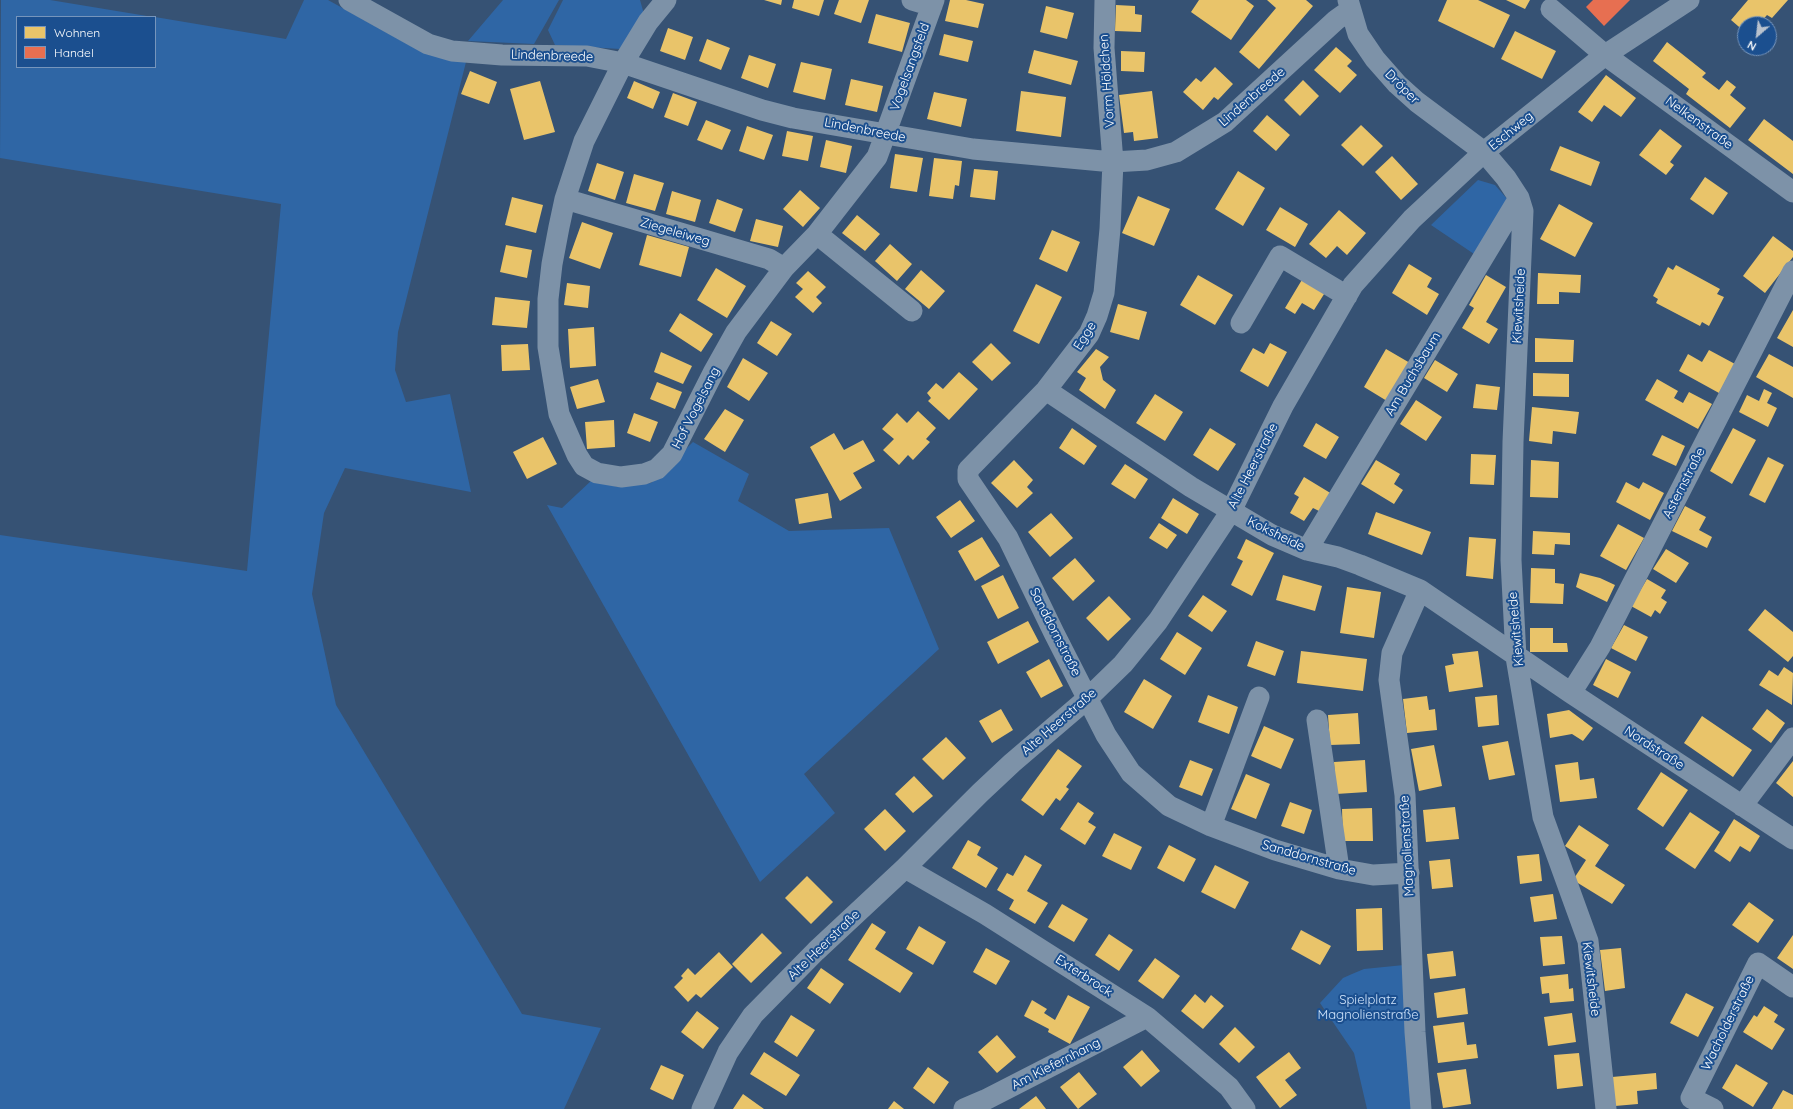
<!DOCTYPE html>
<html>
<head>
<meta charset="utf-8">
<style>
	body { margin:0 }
	#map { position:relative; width:1793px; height:1109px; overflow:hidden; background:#365274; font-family:Quicksand,sans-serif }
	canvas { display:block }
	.legend { position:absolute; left:16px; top:16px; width:140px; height:52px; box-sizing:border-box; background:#1b4f8f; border:1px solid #7695bc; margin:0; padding:5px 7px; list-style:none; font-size:12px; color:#fff }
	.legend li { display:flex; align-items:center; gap:8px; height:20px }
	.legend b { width:20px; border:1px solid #7695bc }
	.north { position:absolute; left:1737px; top:16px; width:40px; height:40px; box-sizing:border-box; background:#1b4f8f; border:1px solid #7695bc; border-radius:50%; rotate:208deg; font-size:11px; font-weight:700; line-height:16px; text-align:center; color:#fff }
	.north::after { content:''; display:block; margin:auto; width:14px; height:18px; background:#b9c2ce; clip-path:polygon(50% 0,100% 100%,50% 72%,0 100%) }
</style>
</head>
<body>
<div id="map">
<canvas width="1793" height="1109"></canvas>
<ul class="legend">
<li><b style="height:11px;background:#e9c46a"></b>Wohnen</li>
<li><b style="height:11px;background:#e76f51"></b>Handel</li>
</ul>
<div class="north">N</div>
</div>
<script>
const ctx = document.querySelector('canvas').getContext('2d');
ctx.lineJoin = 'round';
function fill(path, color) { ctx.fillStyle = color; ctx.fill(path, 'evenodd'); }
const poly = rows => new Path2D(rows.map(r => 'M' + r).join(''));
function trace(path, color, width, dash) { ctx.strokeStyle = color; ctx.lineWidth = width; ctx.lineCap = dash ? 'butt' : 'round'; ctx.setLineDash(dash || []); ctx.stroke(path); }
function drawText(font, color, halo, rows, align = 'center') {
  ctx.font = font + ' Quicksand,sans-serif'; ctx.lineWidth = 4; ctx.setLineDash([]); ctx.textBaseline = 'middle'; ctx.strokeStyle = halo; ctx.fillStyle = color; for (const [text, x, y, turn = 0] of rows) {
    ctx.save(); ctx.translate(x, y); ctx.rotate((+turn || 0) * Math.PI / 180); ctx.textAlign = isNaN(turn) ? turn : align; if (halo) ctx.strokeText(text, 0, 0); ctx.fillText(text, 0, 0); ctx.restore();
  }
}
fill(poly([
	[1,0,50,0,153,17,17,17,17,67,155,67,155,17,286,39,304,0,328,0,422,52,467,58,398,332,395,370,406,402,450,394,471,492,345,468,324,513,312,594,336,705,522,1014,601,1028,564,1109,0,1109,0,535,247,571,281,204,0,158],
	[503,0,559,0,534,44,468,41],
	[563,0,640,0,644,14,620,49,555,45,548,30],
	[1478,180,1495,185,1509,201,1477,256,1431,225],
	[693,442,749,474,738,501,789,531,889,528,939,649,804,774,835,813,760,882,547,505,562,508,592,480,618,487,651,483],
	[1404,965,1413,1109,1367,1109,1354,1053,1320,1003,1343,978,1352,974,1364,969]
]), '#2f66a5');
fill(poly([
	[764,0,782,0,781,5],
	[794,0,824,0,819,16,792,8],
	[839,0,869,0,861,23,834,14],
	[950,0,966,0,984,4,978,28,945,21],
	[1199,0,1246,0,1254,6,1231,40,1191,12],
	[1267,0,1306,0,1313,6,1259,69,1239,52,1276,8],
	[1447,0,1478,0,1510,15,1494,48,1438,21],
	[1506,0,1530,0,1525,9],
	[1748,0,1788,0,1772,18,1767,15,1759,24,1745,24,1745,32,1731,20],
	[1116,5,1135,6,1135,14,1142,15,1141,32,1115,31],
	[1046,6,1074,13,1067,39,1040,32],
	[876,14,910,23,902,52,868,43],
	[668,28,693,37,685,60,660,51],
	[1515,31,1556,51,1542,79,1501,59],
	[944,34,973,41,968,62,939,55],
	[707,39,730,48,721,70,699,61],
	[1667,42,1706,73,1702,77,1719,90,1727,80,1736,87,1730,95,1746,108,1730,128,1686,94,1689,89,1653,61],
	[1336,47,1352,61,1347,66,1357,75,1340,93,1314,70],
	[1034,50,1078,61,1071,85,1028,73],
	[1121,51,1145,52,1144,72,1121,71],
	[749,55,776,64,768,88,741,78],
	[801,62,832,69,825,100,793,92],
	[1215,67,1233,84,1218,100,1214,97,1203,110,1183,92,1196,78,1201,82],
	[470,71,497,82,489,104,461,94],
	[1606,75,1636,98,1621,117,1604,105,1592,122,1578,112],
	[851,79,883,86,877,112,845,105],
	[1303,80,1319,96,1300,116,1284,100],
	[540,81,555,132,524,140,510,89],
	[634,81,660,92,653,109,627,98],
	[1021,91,1066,97,1061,137,1016,131],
	[1152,91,1158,138,1134,141,1133,132,1124,133,1119,95],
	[934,92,967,99,961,127,927,119],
	[673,93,697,102,688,126,664,117],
	[1267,115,1290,135,1276,151,1253,131],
	[1764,119,1793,141,1793,174,1748,140],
	[706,120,731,130,722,150,697,140],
	[1361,125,1383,146,1363,166,1341,145],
	[747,126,773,135,764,160,739,151],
	[1660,129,1682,146,1670,162,1674,165,1666,175,1639,155],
	[787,131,813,136,808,161,782,156],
	[826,140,852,146,846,173,820,167],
	[1560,146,1600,162,1591,186,1550,170],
	[895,154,923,158,917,192,890,188],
	[1392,156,1418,184,1401,200,1375,172],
	[934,158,962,161,959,186,955,185,953,199,929,196],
	[597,163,624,172,615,200,588,191],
	[974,169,998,171,995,200,970,197],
	[1238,171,1265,188,1243,226,1215,209],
	[634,174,664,183,655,211,626,203],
	[1705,177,1728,193,1713,215,1690,199],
	[800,190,820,208,803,227,783,209],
	[672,191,701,200,695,222,666,214],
	[1138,196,1170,209,1154,246,1122,233],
	[512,197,543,205,536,233,505,225],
	[717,199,743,209,735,232,709,223],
	[1559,204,1593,223,1575,257,1540,239],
	[1280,207,1308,224,1295,247,1266,230],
	[1339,210,1366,233,1347,255,1337,246,1326,258,1309,244],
	[857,215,880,234,865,251,842,233],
	[756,219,783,226,778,247,750,241],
	[582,222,613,233,600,269,569,258],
	[1052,230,1080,242,1067,272,1039,259],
	[647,235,689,247,681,277,639,265],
	[1773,236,1793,251,1793,257,1765,293,1743,276],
	[890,244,912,264,897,281,875,261],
	[506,245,532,250,527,278,500,272],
	[1409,264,1432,278,1427,287,1439,294,1427,315,1392,293],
	[1676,265,1720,289,1717,294,1724,297,1709,326,1702,322,1700,326,1656,303,1658,299,1653,296,1668,267,1673,270],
	[716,268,746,286,727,318,697,300],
	[921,270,945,291,929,309,905,289],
	[808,271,826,287,816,297,822,303,813,313,795,297,803,289,796,283],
	[1538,273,1581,275,1580,293,1559,292,1559,304,1537,304],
	[1198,275,1233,295,1215,325,1180,305],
	[1486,275,1506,287,1486,322,1498,329,1489,344,1462,328,1474,308,1469,305],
	[1303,278,1326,291,1314,310,1302,303,1295,314,1285,308],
	[567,283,590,286,588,308,564,305],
	[1036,284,1062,297,1039,344,1013,331],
	[495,297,530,301,527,328,492,325],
	[1118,304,1147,312,1139,340,1110,332],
	[1793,310,1793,347,1777,338],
	[680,313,713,334,701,352,669,331],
	[771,321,792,334,777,356,757,343],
	[594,327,596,366,570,368,568,329],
	[1535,338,1574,340,1573,362,1535,362],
	[991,343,1011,363,992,381,972,362],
	[1270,343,1287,352,1268,387,1240,371,1253,348,1264,354],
	[528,344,530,370,502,371,501,345],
	[1096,349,1109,357,1100,367,1103,380,1116,390,1105,409,1079,390,1086,378,1077,372],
	[1386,349,1410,363,1387,401,1364,387],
	[1709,350,1735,364,1719,393,1679,371,1688,354,1702,362],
	[661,352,692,366,683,384,654,372],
	[1769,354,1793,367,1793,398,1756,377],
	[743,358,768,373,749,401,727,387],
	[1435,360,1458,374,1447,392,1424,378],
	[959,372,978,389,949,420,928,401,931,398,927,393,936,383,943,389],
	[1533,373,1569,374,1569,397,1533,396],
	[598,379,605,402,577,409,570,387],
	[1657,379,1678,391,1674,398,1683,403,1689,392,1712,404,1698,429,1645,400],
	[657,382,682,392,675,409,650,399],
	[1476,384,1500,387,1497,410,1473,408],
	[1764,389,1772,393,1767,403,1777,408,1768,427,1739,412,1747,395,1759,401],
	[1155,394,1183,412,1165,441,1136,423],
	[1416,400,1442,417,1426,441,1400,424],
	[1532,407,1579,412,1576,434,1553,431,1552,444,1529,441],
	[725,409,744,420,725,452,704,439],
	[918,411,936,428,926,439,930,442,913,460,908,455,899,465,883,450,894,439,882,429,897,413,907,423],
	[634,413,658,422,650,442,627,433],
	[614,420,615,447,587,449,585,422],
	[1316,423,1339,437,1326,459,1303,446],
	[1072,428,1097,446,1084,465,1059,448],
	[1210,428,1236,444,1218,471,1193,455],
	[1733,428,1756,440,1732,484,1710,471],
	[834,433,844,450,863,440,875,461,853,473,862,488,840,501,810,447],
	[1662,435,1685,446,1676,466,1652,455],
	[543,437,557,464,527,479,513,452],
	[1471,454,1496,455,1494,485,1470,484],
	[1768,457,1784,465,1765,503,1749,495],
	[1014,460,1033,480,1027,487,1033,493,1017,508,991,483],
	[1376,460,1400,474,1394,484,1403,490,1394,504,1361,484],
	[1531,460,1559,462,1558,498,1530,497],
	[1125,464,1148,479,1135,499,1111,484],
	[1304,477,1332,494,1321,512,1313,508,1304,521,1290,513,1299,497,1294,494],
	[1626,482,1639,489,1643,482,1664,493,1650,520,1616,502],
	[828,493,832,518,799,524,795,499],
	[1173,498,1199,514,1187,534,1161,518],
	[960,500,975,521,951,538,936,517],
	[1685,506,1706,517,1699,530,1712,537,1707,548,1672,531],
	[1376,512,1431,532,1422,555,1368,534],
	[1051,513,1073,538,1050,557,1028,532],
	[1159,523,1177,535,1167,549,1149,538],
	[1618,524,1644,538,1626,570,1600,556],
	[1533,531,1570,533,1570,545,1555,544,1554,555,1532,554],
	[982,537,1000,566,975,581,958,551],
	[1469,537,1496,539,1493,579,1466,576],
	[1246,539,1274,553,1252,596,1231,585,1243,561,1237,558],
	[1666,549,1689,563,1676,583,1653,569],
	[1075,558,1095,581,1073,601,1052,578],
	[1531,568,1555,569,1555,583,1564,584,1563,604,1530,603],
	[1580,573,1600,578,1615,585,1607,602,1576,587],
	[1003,575,1019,608,998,619,981,586],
	[1283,575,1322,586,1315,611,1276,600],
	[1647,579,1666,590,1661,598,1667,602,1660,614,1655,610,1651,617,1631,606],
	[1347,587,1381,592,1374,638,1340,633],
	[1203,595,1227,611,1212,632,1188,616],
	[1109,596,1131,619,1108,641,1086,618],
	[1765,609,1793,632,1793,656,1788,662,1748,630],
	[1028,621,1039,642,998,664,987,642],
	[1624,625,1648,637,1636,661,1611,648],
	[1530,628,1553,628,1553,643,1567,643,1568,652,1530,652],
	[1177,632,1202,648,1185,675,1160,659],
	[1256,641,1284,651,1275,676,1247,666],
	[1301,651,1367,659,1363,691,1297,683],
	[1478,651,1483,687,1449,692,1445,666,1454,664,1452,654],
	[1049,659,1063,686,1041,698,1026,672],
	[1606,659,1631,672,1618,698,1593,685],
	[1784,667,1793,673,1792,705,1759,685,1769,670,1778,676],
	[1144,679,1172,696,1153,729,1124,712],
	[1208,695,1238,707,1229,734,1198,722],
	[1497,695,1499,725,1478,727,1475,697],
	[1427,696,1429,710,1435,709,1437,730,1407,733,1403,699],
	[1001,709,1013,730,992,743,979,721],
	[1767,709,1785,723,1771,743,1752,729],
	[1569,710,1593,728,1583,741,1572,734,1550,738,1547,714],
	[1358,713,1360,744,1330,745,1328,715],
	[1702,716,1752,750,1733,777,1684,743],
	[1264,726,1294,739,1281,769,1251,756],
	[946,737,966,758,943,780,922,759],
	[1508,741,1515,775,1489,780,1482,746],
	[1434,745,1442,786,1419,791,1411,749],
	[1058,749,1082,766,1066,787,1069,789,1060,801,1056,798,1043,816,1021,800],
	[1190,760,1213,769,1202,796,1179,787],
	[1365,760,1367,792,1336,794,1334,762],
	[1793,761,1793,797,1776,783],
	[1578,762,1580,780,1594,778,1597,798,1560,802,1555,765],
	[1661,772,1688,790,1663,827,1637,809],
	[1246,774,1270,784,1256,819,1231,809],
	[914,776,933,796,913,813,895,794],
	[1078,802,1094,813,1088,822,1096,827,1085,845,1060,829],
	[1290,802,1312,810,1304,834,1281,826],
	[1455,807,1459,839,1426,842,1423,810],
	[1372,808,1373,841,1343,841,1342,809],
	[885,809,906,831,885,851,864,829],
	[1690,812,1720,832,1695,869,1665,849],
	[1734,819,1760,836,1750,852,1740,846,1730,862,1714,851],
	[1579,825,1609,845,1595,866,1625,885,1612,904,1573,880,1586,860,1565,846],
	[1114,833,1142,847,1131,870,1102,856],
	[968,840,981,847,977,855,998,868,986,888,952,868],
	[1169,845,1196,859,1184,882,1157,868],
	[1539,854,1542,881,1520,884,1517,856],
	[1025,855,1042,865,1027,891,1048,903,1035,924,1009,909,1014,900,997,890,1007,873,1013,876],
	[1450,859,1453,887,1432,889,1429,861],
	[1215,865,1249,882,1235,909,1201,892],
	[807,876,833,902,811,924,785,898],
	[1553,894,1557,919,1534,922,1530,897],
	[1749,902,1774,920,1758,943,1732,925],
	[1062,904,1088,919,1074,942,1048,927],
	[1382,908,1383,950,1357,951,1356,909],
	[872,923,886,932,875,949,913,973,900,993,848,960],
	[919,926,946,942,933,965,906,949],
	[1301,930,1331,946,1320,965,1291,949],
	[762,933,782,953,751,983,732,964],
	[1109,934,1133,950,1119,971,1095,955],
	[1793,935,1793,969,1777,958],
	[1562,936,1565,964,1543,966,1540,937],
	[986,948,1010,961,996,985,973,972],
	[1621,948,1625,988,1605,991,1600,950],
	[1453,951,1456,976,1430,979,1427,954],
	[719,952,733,967,701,998,696,994,688,1002,674,987,683,978,681,976,688,968,695,975],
	[1155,958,1180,976,1163,999,1138,981],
	[821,968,844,984,830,1004,807,988],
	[1568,974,1569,989,1573,988,1574,1001,1550,1003,1549,993,1542,994,1540,977],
	[1465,988,1468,1014,1437,1018,1434,993],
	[1686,993,1714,1007,1698,1037,1670,1023],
	[1195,994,1205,1003,1211,995,1224,1006,1203,1029,1181,1011],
	[1068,995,1090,1007,1070,1044,1048,1032,1049,1029,1024,1016,1032,1000,1047,1009,1044,1013,1055,1020],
	[1764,1006,1778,1015,1774,1022,1785,1029,1772,1050,1743,1032,1754,1015,1757,1017],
	[697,1011,719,1028,703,1049,681,1032],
	[1572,1013,1576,1042,1548,1046,1544,1017],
	[791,1015,815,1030,797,1057,774,1042],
	[1464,1022,1467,1045,1476,1044,1478,1058,1438,1063,1433,1026],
	[1235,1027,1255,1047,1239,1063,1219,1044],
	[997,1035,1016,1057,997,1073,978,1052],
	[1142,1050,1160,1071,1141,1087,1123,1067],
	[764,1052,800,1075,786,1096,750,1074],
	[1289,1052,1301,1068,1285,1080,1297,1095,1280,1108,1256,1077],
	[1579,1053,1583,1086,1557,1089,1554,1055],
	[1736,1064,1768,1083,1753,1107,1722,1088],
	[661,1065,684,1075,673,1100,650,1089],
	[928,1067,949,1082,934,1104,913,1088],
	[1466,1069,1471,1104,1443,1108,1437,1073],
	[1079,1072,1097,1094,1078,1109,1060,1087],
	[1656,1073,1657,1089,1637,1091,1638,1104,1615,1106,1612,1077],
	[1783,1090,1793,1095,1793,1109,1772,1109],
	[743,1094,764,1109,733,1109],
	[1036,1096,1046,1109,1019,1109],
	[894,1101,904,1109,888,1109]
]), '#e9c46a');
fill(poly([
	[1593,0,1630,0,1604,26,1586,7]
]), '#e76f51');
trace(poly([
	[349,0,428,44,452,51,502,55,587,56,623,63,762,110,793,118,973,149,1113,162,1147,160,1176,152,1225,122,1336,20,1350,10],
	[666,0,648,22,623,63,584,141,565,199,559,227,552,264,548,299,548,347,559,414,577,455,584,466,597,473,621,477,644,474,657,469,672,454,713,373,736,332,784,268,817,234,877,157,934,0],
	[912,0,932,6],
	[1105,0,1104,48,1113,162,1110,229,1104,293,1097,316,1089,334,1046,390,968,470,968,479,1008,538,1054,633,1106,735,1131,773,1169,806,1211,826,1275,850,1339,869,1373,875,1409,873],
	[1348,0,1358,34,1375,59,1397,84,1417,102,1484,152,1506,178,1519,198,1523,211,1513,442,1511,560,1516,657,1543,817,1588,941,1606,1109],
	[1551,9,1605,55,1793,192],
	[565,199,769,259,784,268],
	[817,234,912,311],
	[1241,323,1280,256,1347,296],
	[1046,390,1191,487,1272,535,1307,550,1338,557,1360,565,1420,590,1571,693,1793,839],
	[1307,550,1519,198],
	[1420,590,1392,653,1389,680,1405,795,1415,1032,1421,1109],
	[1571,693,1600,647,1793,271],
	[1317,720,1339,869],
	[1742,806,1793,738],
	[1211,826,1259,697],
	[905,868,985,914,1147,1017,1229,1087,1245,1109],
	[702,1109,728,1052,753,1015,816,951,905,868,980,793,1012,763,1088,698,1123,664,1158,621,1231,511,1283,406,1353,285,1412,219,1484,152,1605,55,1689,0],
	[964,1109,985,1100,1147,1017],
	[1713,1109,1691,1098,1758,963,1793,987]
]), '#7d92a8', 21);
drawText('13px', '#fff', '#1b4f8f', [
	["Lindenbreede",552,56,2],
	["Vogelsangsfeld",910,67,-70],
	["Vorm Höldchen",1107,81,-94],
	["Dröper",1402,87,45],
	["Lindenbreede",1252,97,-41],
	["Nelkenstraße",1699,123,36],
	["Lindenbreede",865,130,11],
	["Eschweg",1511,131,-39],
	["Ziegeleiweg",675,232,16],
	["Kiewitsheide",1519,306,-87],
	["Egge",1085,336,-58],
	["Am Buchsbaum",1413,374,-59],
	["Hof Vogelsang",696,408,-63],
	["Alte Heerstraße",1253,466,-63],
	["Asternstraße",1684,483,-63],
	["Koksheide",1276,534,26],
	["Kiewitsheide",1516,629,-95],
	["Sanddornstraße",1055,632,63],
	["Alte Heerstraße",1059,722,-41],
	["Nordstraße",1654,748,33],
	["Magnolienstraße",1407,846,-93],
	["Sanddornstraße",1309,858,16],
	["Alte Heerstraße",824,945,-44],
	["Exterbrock",1084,976,33],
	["Kiewitsheide",1591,979,83],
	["Wacholderstraße",1728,1023,-64],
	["Am Kiefernhang",1056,1064,-27]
]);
drawText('13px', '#cfe3fa', '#1b4f8f', [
	["Spielplatz",1368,1000],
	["Magnolienstraße",1368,1015]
]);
</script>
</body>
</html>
